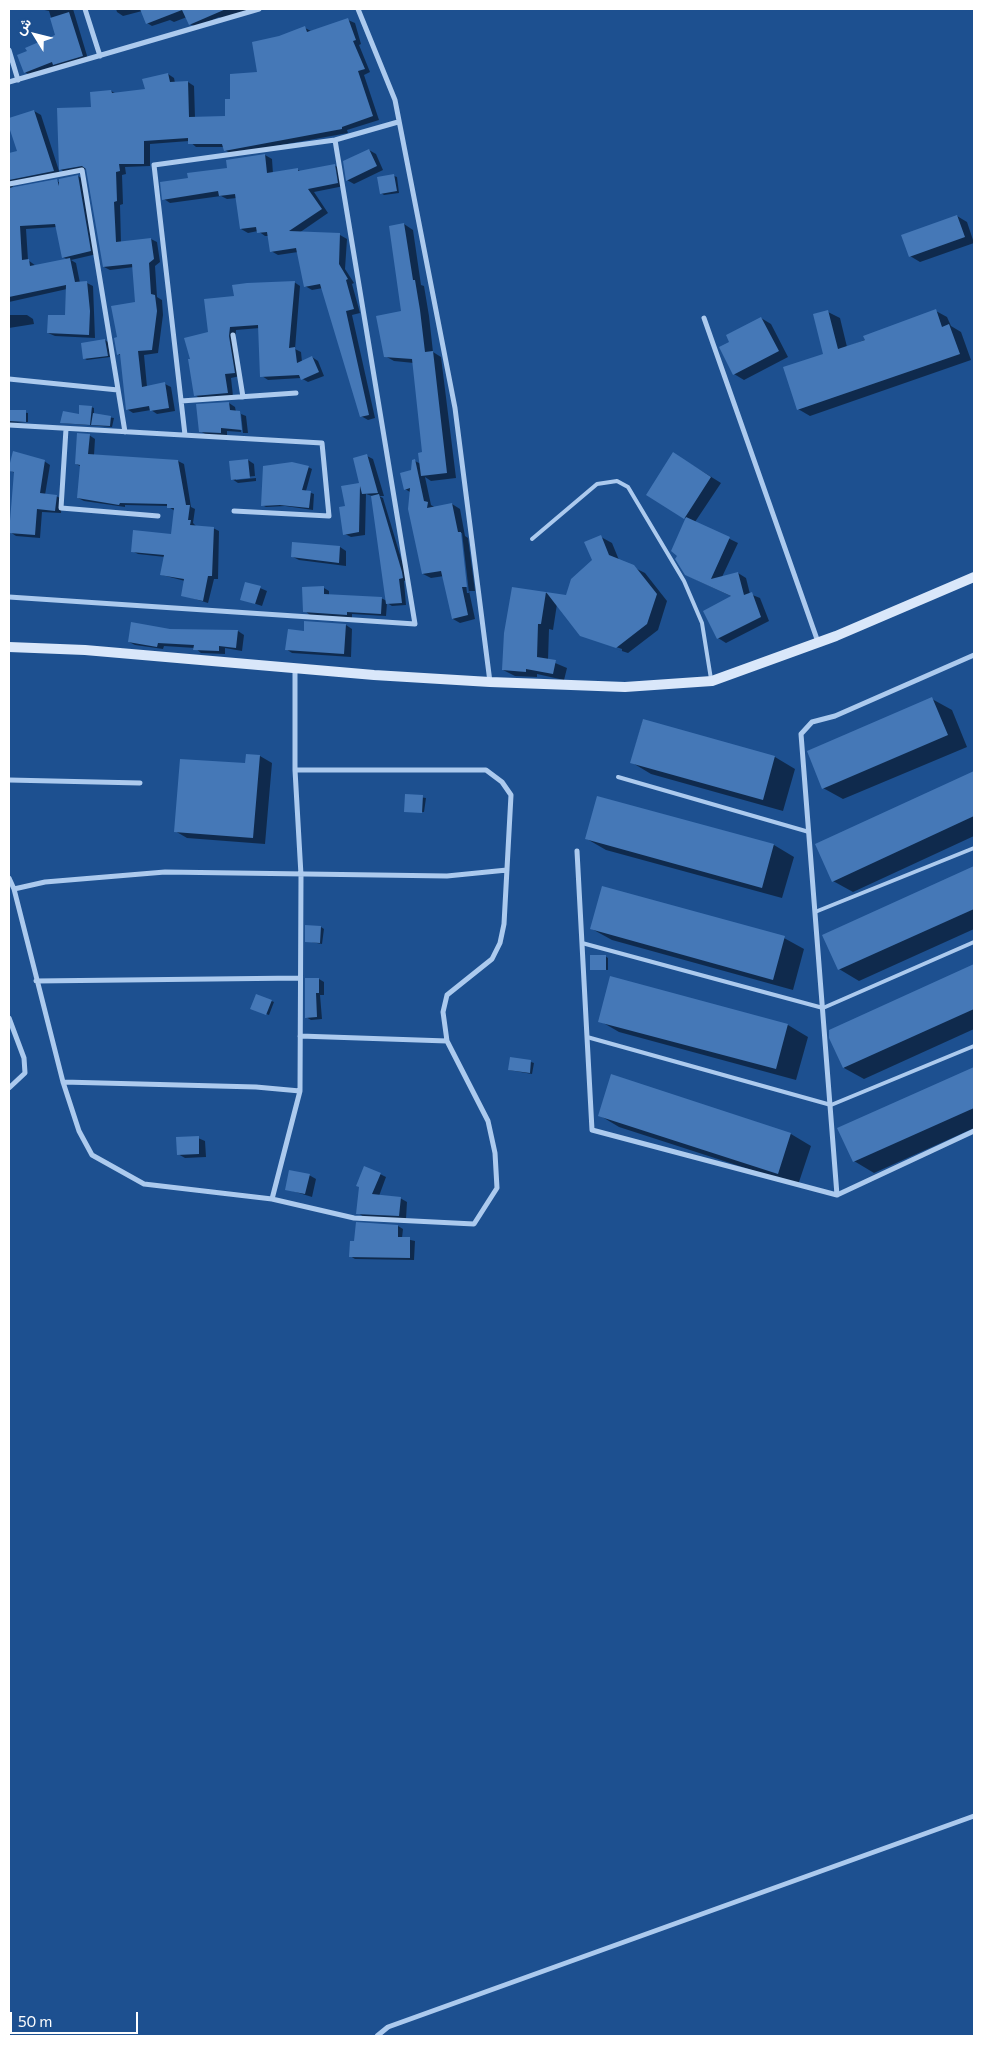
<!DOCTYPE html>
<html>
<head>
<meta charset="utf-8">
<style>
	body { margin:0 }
	#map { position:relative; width:983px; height:2045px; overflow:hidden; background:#1d5090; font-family:Commissioner,Vazirmatn,sans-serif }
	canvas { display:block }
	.frame { position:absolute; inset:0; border:10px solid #fff; pointer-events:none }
	.north { position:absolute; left:10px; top:10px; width:50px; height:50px; -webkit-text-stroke:4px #1d5090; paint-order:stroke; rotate:306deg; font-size:14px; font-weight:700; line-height:20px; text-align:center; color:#fff }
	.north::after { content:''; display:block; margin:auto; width:18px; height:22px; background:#fff; clip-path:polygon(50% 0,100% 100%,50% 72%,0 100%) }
	.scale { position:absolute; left:10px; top:2012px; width:128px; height:22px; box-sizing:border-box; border:2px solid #fff; border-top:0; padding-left:6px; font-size:15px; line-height:18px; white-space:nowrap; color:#fff; -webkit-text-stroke:4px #1d5090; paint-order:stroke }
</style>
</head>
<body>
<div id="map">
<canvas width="983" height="2045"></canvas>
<div class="frame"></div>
<div class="north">ش</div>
<div class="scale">50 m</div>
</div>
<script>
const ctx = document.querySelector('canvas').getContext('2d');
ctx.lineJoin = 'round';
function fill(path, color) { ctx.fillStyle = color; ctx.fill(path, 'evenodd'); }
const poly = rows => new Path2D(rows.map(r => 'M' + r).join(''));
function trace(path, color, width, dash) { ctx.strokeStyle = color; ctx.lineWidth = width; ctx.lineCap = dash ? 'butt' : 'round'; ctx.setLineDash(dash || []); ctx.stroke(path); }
fill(poly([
	[40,9,73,9,88,59,31,76,25,72,57,36,49,11],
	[116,9,262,9,222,19,219,17,196,27,190,24,187,17,174,22,170,20,152,26,147,23,142,11,123,16,117,12],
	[348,20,355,23,361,44,359,45,370,72,364,75,379,120,347,130,348,133,231,154,225,150,224,147,196,147,189,141,150,144,150,166,125,167,126,174,122,175,123,204,120,205,121,243,151,239,157,242,160,262,155,266,157,297,162,300,163,315,158,353,144,355,147,387,165,384,171,387,175,411,157,414,151,410,133,413,127,409,122,356,118,354,119,338,136,303,134,267,110,270,104,267,87,169,66,173,60,169,92,108,111,91,117,94,146,90,168,74,174,78,175,83,188,82,194,86,195,118,226,117,232,101,259,74,280,38,305,28,311,31],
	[34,111,41,115,60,174,15,183,11,189,57,181,60,183,78,176,85,180,97,254,71,260,76,263,80,283,87,283,93,286,95,338,55,336,48,333,66,316,67,289,9,302,9,154,18,152,9,120],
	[57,227,63,257,68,260,36,266,28,260,26,229],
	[369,150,376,154,383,170,354,184,347,180,344,162],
	[265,155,272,159,273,174,298,170,302,172,334,165,341,169,344,186,314,192,328,213,299,233,340,235,347,239,345,269,354,283,352,284,360,313,352,315,375,418,368,420,361,416,323,288,312,290,305,286,298,252,278,255,271,251,269,236,265,236,258,231,248,233,241,229,237,198,227,199,221,196,170,203,164,199,189,179,229,169],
	[394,176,397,177,399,193,384,195,381,193],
	[957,216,967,222,974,243,920,262,910,256],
	[404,224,413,230,421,285,424,286,429,316,433,352,441,357,456,478,431,481,425,477,431,505,436,508,452,504,460,509,465,536,468,538,475,591,469,591,475,619,460,623,453,619,444,576,431,578,423,574,410,492,405,489,415,461,421,464,423,454,414,363,394,361,385,356,402,312],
	[460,533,462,533,469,593,467,593],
	[294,282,300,286,295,349,301,352,302,362,312,357,318,361,324,376,308,382,301,378,268,380,262,376,260,328,236,330,235,340,240,376,231,378,233,396,201,399,195,395,209,333,235,297],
	[936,311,947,317,951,326,961,332,971,360,810,416,798,409,825,355,828,312,840,318,847,347],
	[9,315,27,315,33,319,34,324,9,328],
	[761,318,771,324,788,357,744,380,734,374,731,342],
	[105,340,108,342,110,357,87,360,85,359],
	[229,403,235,407,236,412,241,414,239,414,241,432,227,431,227,436,207,435,200,431],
	[91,407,94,408,94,415,114,418,112,427,62,423,80,415],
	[9,411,28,413,28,422,9,423],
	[241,414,246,416,248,433,243,433],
	[89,435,95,439,94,455,178,461,184,464,191,507,195,509,193,523,196,526,213,528,219,531,218,579,214,579,208,603,182,595,185,581,162,575,165,557,138,554,132,551,172,535,175,511,167,506,125,505,125,507,84,501,78,498,82,467,76,464],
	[367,456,373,459,384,496,379,496,383,498,406,575,407,580,404,581,406,605,392,606,387,603,386,616,352,614,352,618,310,615,305,611,324,588,329,591,329,595,381,598,387,601,372,496,366,494,365,535,351,537,345,534,346,507,361,484],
	[248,460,254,464,255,476,236,478,236,480,256,478,256,481,238,483,232,479],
	[684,460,721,483,695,522,738,543,722,577,738,573,746,578,750,594,760,598,769,621,726,643,718,638,733,597,686,575,687,519,648,494],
	[44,461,50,465,45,495,56,496,62,499,61,513,42,512,40,538,16,536,10,532,15,473,9,470],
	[308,467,312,469,306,491,314,494,313,510,285,506,266,507,262,505],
	[601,537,612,543,619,560,645,573,667,601,658,630,628,653,591,641,622,651,622,649,581,635,557,604,553,630,549,629,548,660,567,668,564,680,537,674,537,677,515,676,503,670,513,588,566,596,593,560],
	[340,547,346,551,346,566,299,560,293,557],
	[260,588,267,591,262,606,241,599],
	[346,625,352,629,351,657,292,653,286,649],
	[170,630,238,631,244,635,242,651,225,648,225,654,201,653,195,648,164,646,163,649,135,645,129,642],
	[932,699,952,710,967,747,843,799,823,788],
	[643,720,775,757,795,769,783,811,651,774,631,762],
	[260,756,272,763,265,844,187,838,175,831,246,765],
	[974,772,974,836,853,892,833,881,817,845],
	[406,795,426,798,424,812,406,811],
	[598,797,774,845,794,857,782,898,606,850,587,839],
	[974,868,974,929,859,981,839,969,824,936],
	[321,927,324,929,322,944,306,941],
	[592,929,784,938,804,949,793,990,612,940],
	[605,956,608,958,608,970,591,969],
	[974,966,974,1029,864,1079,844,1068,830,1031],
	[611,978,788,1025,808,1037,796,1080,619,1032,600,1021],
	[319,979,324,982,324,995,320,995,322,1019,311,1020,306,1017],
	[257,995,274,1002,269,1015,255,1010],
	[531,1062,534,1063,532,1074,509,1070],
	[974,1068,974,1128,874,1173,854,1161,839,1128],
	[612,1076,791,1134,811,1146,798,1185,619,1127,599,1115],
	[198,1138,205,1141,206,1157,185,1158,178,1154],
	[380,1174,386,1177,379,1196,400,1198,407,1202,406,1219,364,1217,358,1213],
	[309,1175,316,1179,312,1197,286,1189],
	[357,1224,398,1226,403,1229,402,1238,415,1241,414,1260,355,1259,350,1256,355,1243]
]), '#0007');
fill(poly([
	[140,9,226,9,189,25,182,10,146,24],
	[69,12,83,56,53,65,52,62,24,73,17,55,27,51,25,48,55,35,50,18],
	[348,18,356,40,353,41,365,69,358,71,373,116,342,127,342,129,224,151,222,144,188,144,188,138,144,141,144,164,119,164,120,171,116,172,117,201,114,202,116,242,151,238,154,259,149,263,151,294,155,295,157,311,152,350,138,351,142,387,165,382,169,408,150,411,149,406,126,410,120,354,117,355,114,338,117,337,111,306,135,302,132,264,103,267,86,169,82,166,59,170,57,108,91,107,90,92,111,90,112,93,145,89,142,79,168,73,170,82,188,81,189,117,225,116,225,99,230,99,230,74,257,72,252,42,279,36,305,26,307,32],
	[34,110,54,171,9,180,9,153,17,151,9,127,9,118],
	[369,149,377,166,346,181,343,161],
	[265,154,267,173,298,168,298,171,335,164,338,183,308,189,322,209,289,231,340,233,339,264,348,279,346,280,354,309,346,311,369,415,360,417,320,284,304,287,296,248,270,252,267,232,257,233,256,227,240,229,235,194,219,196,218,191,162,200,160,182,188,178,187,173,227,168,226,160],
	[394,174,397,191,380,194,377,177],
	[78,175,91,251,62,258,55,224,20,226,22,260,29,259,30,266,70,258,75,282,87,281,90,311,89,335,47,333,48,315,65,315,66,285,9,297,9,188,57,179,59,186,59,179],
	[957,215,965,237,909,257,901,235],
	[404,223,413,280,415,280,420,310,425,352,433,351,447,473,421,476,418,453,422,452,412,359,384,357,376,316,401,311,389,226],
	[295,281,289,348,295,347,297,363,312,356,319,372,301,380,299,375,260,377,258,325,230,327,229,336,235,373,225,374,228,393,194,396,188,359,190,359,184,338,208,332,204,299,234,296,232,285,247,283],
	[936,309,942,327,949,324,960,354,797,410,783,367,823,354,813,314,828,310,838,349,865,340,863,336],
	[761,317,779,351,733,375,719,347,729,342,726,335],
	[105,339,108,356,83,359,81,343],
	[229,402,230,410,240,411,242,430,221,428,221,433,199,432,196,404],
	[79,405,92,406,90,425,60,423,63,411,79,414],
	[9,410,26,410,26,422,9,421],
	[93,413,111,416,110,426,91,425],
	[77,433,90,434,88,454,178,460,186,505,190,505,188,520,191,520,190,525,214,527,212,576,208,576,203,601,181,596,184,579,160,575,164,555,131,552,133,530,171,534,174,508,167,508,167,504,120,503,119,505,77,498,80,465,75,464],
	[13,451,45,460,40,493,57,495,55,511,37,509,35,535,9,533,14,472,9,471,9,467],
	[673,452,711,477,684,519,646,495],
	[367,454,378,493,362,494,360,486,359,532,343,535,339,507,345,506,341,486,359,483,353,458],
	[248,459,250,478,231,480,229,461],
	[415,459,424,501,428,502,427,508,452,503,458,532,461,532,467,587,462,587,468,615,452,619,441,571,422,574,408,509,410,488,404,490,400,473,411,470,412,460],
	[292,462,309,466,302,490,311,491,309,508,280,505,261,506,263,466],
	[379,494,402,572,403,578,399,579,402,603,386,604,371,496],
	[686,517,730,537,711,579,738,572,744,595,752,592,761,617,717,639,703,611,731,596,685,575,675,559,677,556,671,551],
	[601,535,609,555,634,565,657,594,647,624,616,648,580,636,546,592,541,624,538,624,537,657,556,660,553,674,526,669,526,672,502,670,504,633,512,587,566,595,571,579,592,560,584,542],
	[292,542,340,546,339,563,291,557],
	[245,582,261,586,255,604,240,600],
	[324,586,324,594,382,597,381,614,347,612,347,615,303,612,302,587],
	[304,621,346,624,344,654,285,650,288,629,304,631],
	[131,622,170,629,238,630,236,648,219,646,219,651,193,650,194,645,158,643,157,647,128,642],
	[932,697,948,735,822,789,807,751],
	[643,719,775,756,763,800,630,763],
	[246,754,260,755,253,838,174,832,180,759,245,763],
	[974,771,974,816,832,882,815,844],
	[405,794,423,795,422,813,404,812],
	[597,796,774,844,762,888,585,839],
	[974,866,974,909,838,970,822,935],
	[602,886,785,936,773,980,590,929],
	[305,925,321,926,320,943,305,942],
	[590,955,606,955,606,970,590,970],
	[974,964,974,1009,843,1068,829,1038,829,1030],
	[610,976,788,1024,776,1069,598,1022],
	[305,978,319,978,319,993,316,993,317,1017,305,1018],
	[256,994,272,1000,266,1015,250,1009],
	[510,1057,531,1060,530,1073,508,1070],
	[974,1067,974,1108,853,1162,837,1128],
	[611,1074,791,1133,778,1174,598,1116],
	[199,1136,199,1154,177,1155,176,1137],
	[364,1166,381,1173,372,1194,401,1197,399,1216,356,1214,359,1187,356,1186],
	[289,1170,310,1174,305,1194,285,1190],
	[356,1222,398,1225,398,1237,410,1237,410,1258,349,1257,350,1241,354,1241]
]), '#4578b7');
trace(poly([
	[532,539,597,484,617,481,628,487,684,581,702,623,711,679],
	[618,777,809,832],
	[815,912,974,848],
	[582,943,823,1008,974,942],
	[587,1037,831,1105,974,1046]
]), '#accaee', 4);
trace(poly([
	[85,9,100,56],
	[358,9,395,100,455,408,490,682],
	[9,50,18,80],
	[9,82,259,9],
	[9,184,82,170,125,432],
	[704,318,818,642],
	[233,335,243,397],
	[9,379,118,390],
	[181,401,296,393],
	[9,425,322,443,329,516,234,511],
	[66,429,61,508,158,516],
	[185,435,154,165,335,140,398,122],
	[9,597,415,624,335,140],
	[974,655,835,716,812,722,801,734,837,1195,974,1131],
	[9,780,140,783],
	[577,851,592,1130,837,1195],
	[9,878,14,889,63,1082,79,1131,92,1155,144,1184,272,1199,354,1218,474,1224,497,1188,495,1153,488,1121,447,1041,443,1012,447,995,492,959,500,943,504,924,511,795,502,782,486,770,295,770],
	[14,889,45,882,165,872,447,876,507,870],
	[36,981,300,978],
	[9,1018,24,1058,25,1073,9,1088],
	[300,1036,447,1041],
	[63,1082,256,1087,300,1091],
	[272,1199,300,1091,301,875,295,770,295,668],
	[377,2036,388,2027,974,1816]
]), '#accaee', 5);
trace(poly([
	[9,647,85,650,374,675,490,682,625,687,712,681,836,636,974,577]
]), '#d9e7fa', 10);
</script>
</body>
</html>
